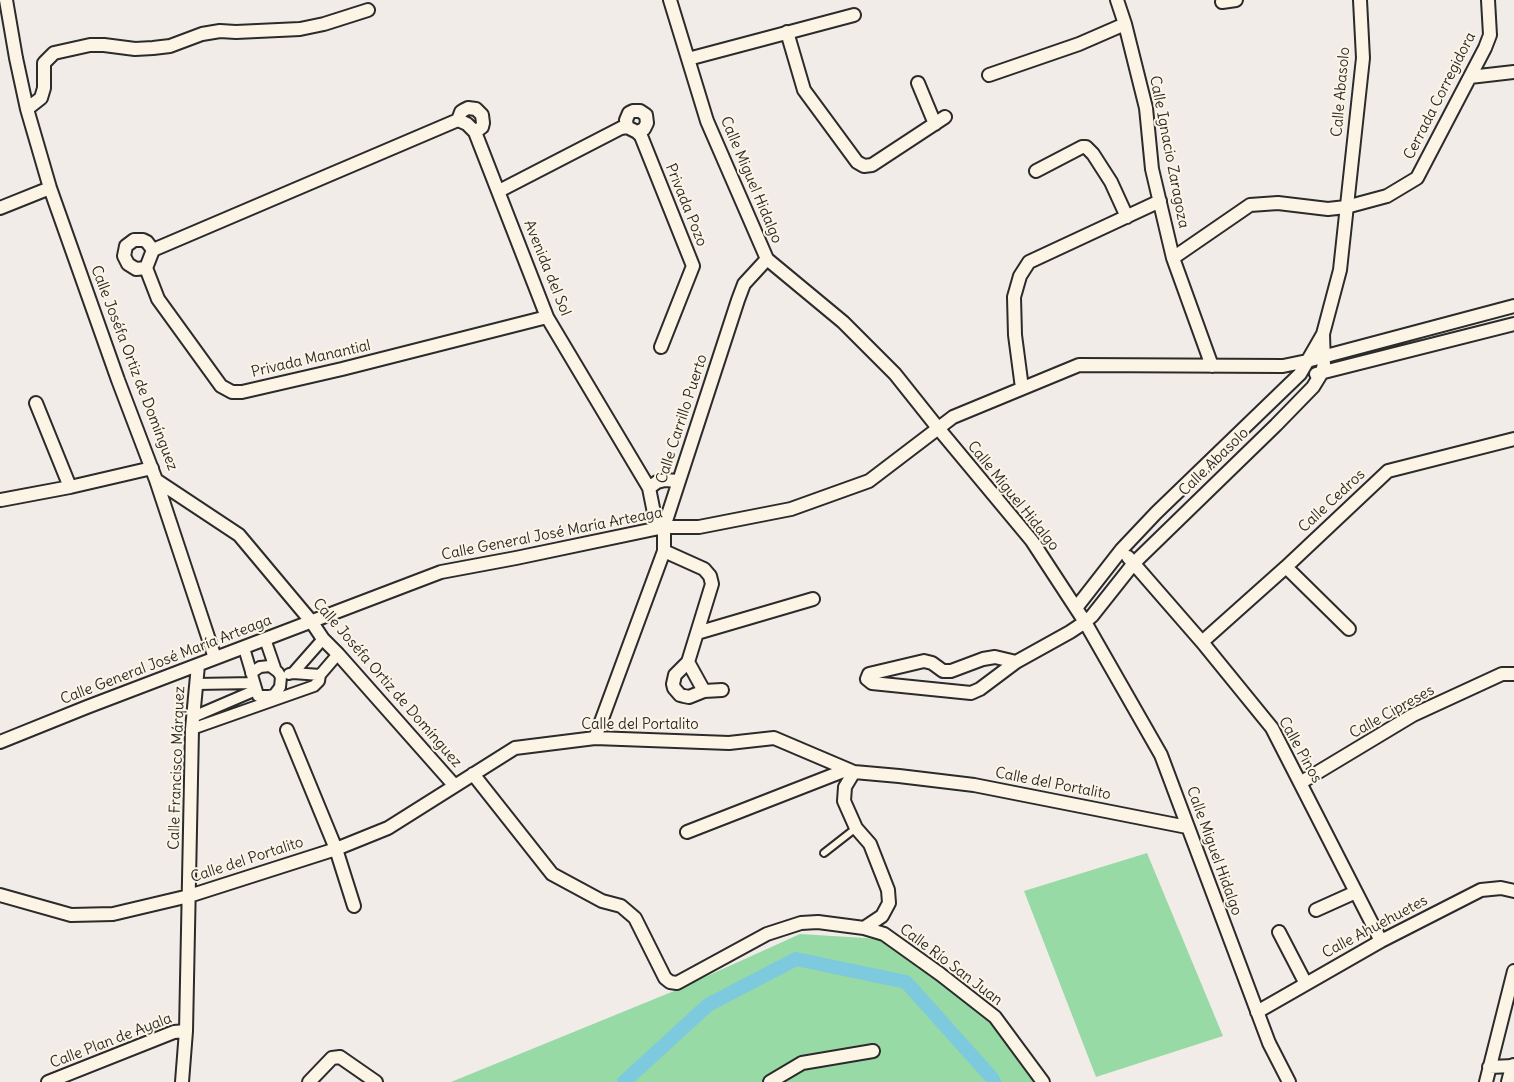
<!DOCTYPE html>
<html>
<head>
<meta charset="utf-8">
<style>
	body { margin:0 }
	canvas { display:block; background:#f2ece9 }
</style>
</head>
<body>
<canvas width="1514" height="1082"></canvas>
<script>
const ctx = document.querySelector('canvas').getContext('2d');
ctx.lineJoin = 'round';
function fill(path, color) { ctx.fillStyle = color; ctx.fill(path, 'evenodd'); }
const poly = rows => new Path2D(rows.map(r => 'M' + r).join(''));
function trace(path, color, width, dash) { ctx.strokeStyle = color; ctx.lineWidth = width; ctx.lineCap = dash ? 'butt' : 'round'; ctx.setLineDash(dash || []); ctx.stroke(path); }
function drawText(font, color, halo, rows, align = 'center') {
  ctx.font = font + ' Delius,sans-serif'; ctx.lineWidth = 4; ctx.setLineDash([]); ctx.textBaseline = 'middle'; ctx.strokeStyle = halo; ctx.fillStyle = color; for (const [text, x, y, turn = 0] of rows) {
    ctx.save(); ctx.translate(x, y); ctx.rotate((+turn || 0) * Math.PI / 180); ctx.textAlign = isNaN(turn) ? turn : align; if (halo) ctx.strokeText(text, 0, 0); ctx.fillText(text, 0, 0); ctx.restore();
  }
}
fill(poly([
	[1147,853,1223,1036,1096,1077,1024,891],
	[800,934,882,939,990,1019,1037,1082,451,1082,674,991]
]), '#98daa5');
trace(poly([
	[624,1082,708,1005,796,959,906,982,992,1078,994,1082]
]), '#7dc9dd', 14);
const service = poly([
	[824,853,856,828]
]);
const pedestrian = poly([
	[265,639,275,668],
	[244,648,258,695],
	[251,673,260,667,270,666,278,672,281,677,280,687,274,695,269,696,258,696],
	[293,673,323,639],
	[289,674,293,673,320,675],
	[196,684,254,683],
	[193,717,256,690],
	[192,729,314,686,319,681,320,675,338,654]
]);
const minor = poly([
	[6,0,16,58,27,109,50,188,118,380,156,480,215,658],
	[670,0,707,121,767,259,843,322,895,374,938,428,1032,541,1085,622,1161,755,1269,1043,1289,1082],
	[1117,0,1125,24,1146,108,1152,169,1173,258,1212,366],
	[1222,2,1236,0],
	[787,32,804,90,857,162,864,166,872,165,945,117],
	[688,59,854,15],
	[989,75,1079,44,1125,24],
	[1470,77,1514,72],
	[918,83,935,124],
	[27,109,41,98,44,88,44,63,54,53,90,45,104,45,135,49,153,48,170,46,202,34,220,31,236,32,300,29,324,24,368,10],
	[458,120,461,112,464,110,468,108,476,109,482,115,483,123,482,127,475,132],
	[627,127,626,120,629,113,633,111,640,111,646,115,647,123,644,129,637,132],
	[1036,171,1082,147,1086,147,1093,154,1111,182,1127,217],
	[499,191,621,128,627,127,637,132,641,136,693,266,661,347],
	[0,208,50,188],
	[1173,258,1250,205,1278,203,1328,209,1346,207,1387,196,1417,178,1485,48,1490,35,1488,0],
	[146,268,136,269,128,264,124,256,126,246,134,240,143,240,147,242,153,250],
	[547,317,342,369,242,392,232,392,221,386,158,299,146,268,153,250,458,120,467,124,475,132,547,317,649,488,657,528],
	[1316,374,1514,324],
	[1022,388,1015,335,1014,297,1020,276,1029,262,1160,201],
	[36,403,70,487,152,468],
	[156,480,239,535,311,621,323,639,338,654,454,785],
	[649,488,657,482,665,480,678,481],
	[1,500,70,487],
	[664,551,704,569,710,576,712,584,688,662,704,691,722,690],
	[1128,557,1202,642,1272,728,1381,941],
	[1286,567,1349,629],
	[1076,608,1122,549,1156,513,1300,374,1323,334,1340,270,1363,58,1360,0],
	[697,633,813,599],
	[1202,642,1286,567,1388,471,1514,439],
	[688,662,675,675,673,684,674,688,680,695,684,696,689,697,704,691],
	[1016,662,995,657,983,659,951,671,943,671,932,663,924,661,869,674,867,679,872,683,971,693,980,689,1016,662,1070,632,1085,622,1092,616,1134,563,1276,425,1313,387,1321,374,1324,365,1323,334],
	[287,730,336,849,354,906],
	[595,738,664,551,664,527,738,300,744,284,767,259],
	[0,742,87,707,441,572,516,558,664,527,699,527,791,509,869,481,953,417,1079,365,1283,366,1307,361,1514,306],
	[854,772,845,787,844,801,856,828,870,844,888,890,889,903,882,916,864,928],
	[473,774,552,874,602,901,621,906,635,918,665,978,670,982,677,983,767,934,801,923,818,922,864,928,884,934,940,974,995,1017,1043,1082],
	[1300,783,1413,715,1502,674,1514,674],
	[687,832,846,770],
	[0,895,71,915,113,914,189,896,336,849,388,828,515,748,595,738,729,743,774,738,854,772,899,776,974,785,1187,827],
	[1316,910,1356,892],
	[1279,932,1306,984],
	[1257,1012,1381,941,1481,890,1501,888,1514,891],
	[1489,1067,1514,1066],
	[48,1082,174,1032,186,1031],
	[182,1082,186,1031,192,729,198,665],
	[309,1082,332,1058,340,1057,376,1082],
	[770,1082,802,1063,873,1051],
	[1486,1082,1514,971]
]);
const tertiary = poly([
	[1510,1082,1514,1067]
]);
trace(service, '#2b2b2b', 10);
trace(pedestrian, '#2b2b2b', 14);
trace(minor, '#2b2b2b', 16);
trace(tertiary, '#2b2b2b', 20);
trace(service, '#fcf5e5', 6);
trace(pedestrian, '#fcf5e5', 10);
trace(minor, '#fcf5e5', 12);
trace(tertiary, '#fcf5e5', 16);
drawText('15px', '#2b2b2b', '#fcf5e5', [
	["Calle Abasolo",1341,92,-85],
	["Cerrada Corregidora",1440,96,-63],
	["Calle Ignacio Zaragoza",1169,152,79],
	["Calle Miguel Hidalgo",751,180,67],
	["Privada Pozo",686,205,68],
	["Avenida del Sol",547,268,68],
	["Privada Manantial",311,359,-13],
	["Calle Joséfa Ortiz de Domínguez",134,368,69],
	["Calle Carrillo Puerto",682,419,-72],
	["Calle Abasolo",1214,462,-44],
	["Calle Miguel Hidalgo",1013,496,51],
	["Calle Cedros",1332,501,-43],
	["Calle General José María Arteaga",552,534,-11],
	["Calle General José María Arteaga",166,660,-21],
	["Calle Joséfa Ortiz de Domínguez",387,683,49],
	["Calle Cipreses",1392,712,-29],
	["Calle del Portalito",640,725],
	["Calle Pinos",1300,750,61],
	["Calle Francisco Márquez",177,768,-88],
	["Calle del Portalito",1053,784,11],
	["Calle Miguel Hidalgo",1214,851,70],
	["Calle del Portalito",247,860,-18],
	["Calle Ahuehuetes",1375,927,-28],
	["Calle Río San Juan",951,965,37],
	["Calle Plan de Ayala",111,1041,-21]
]);
</script>
</body>
</html>
